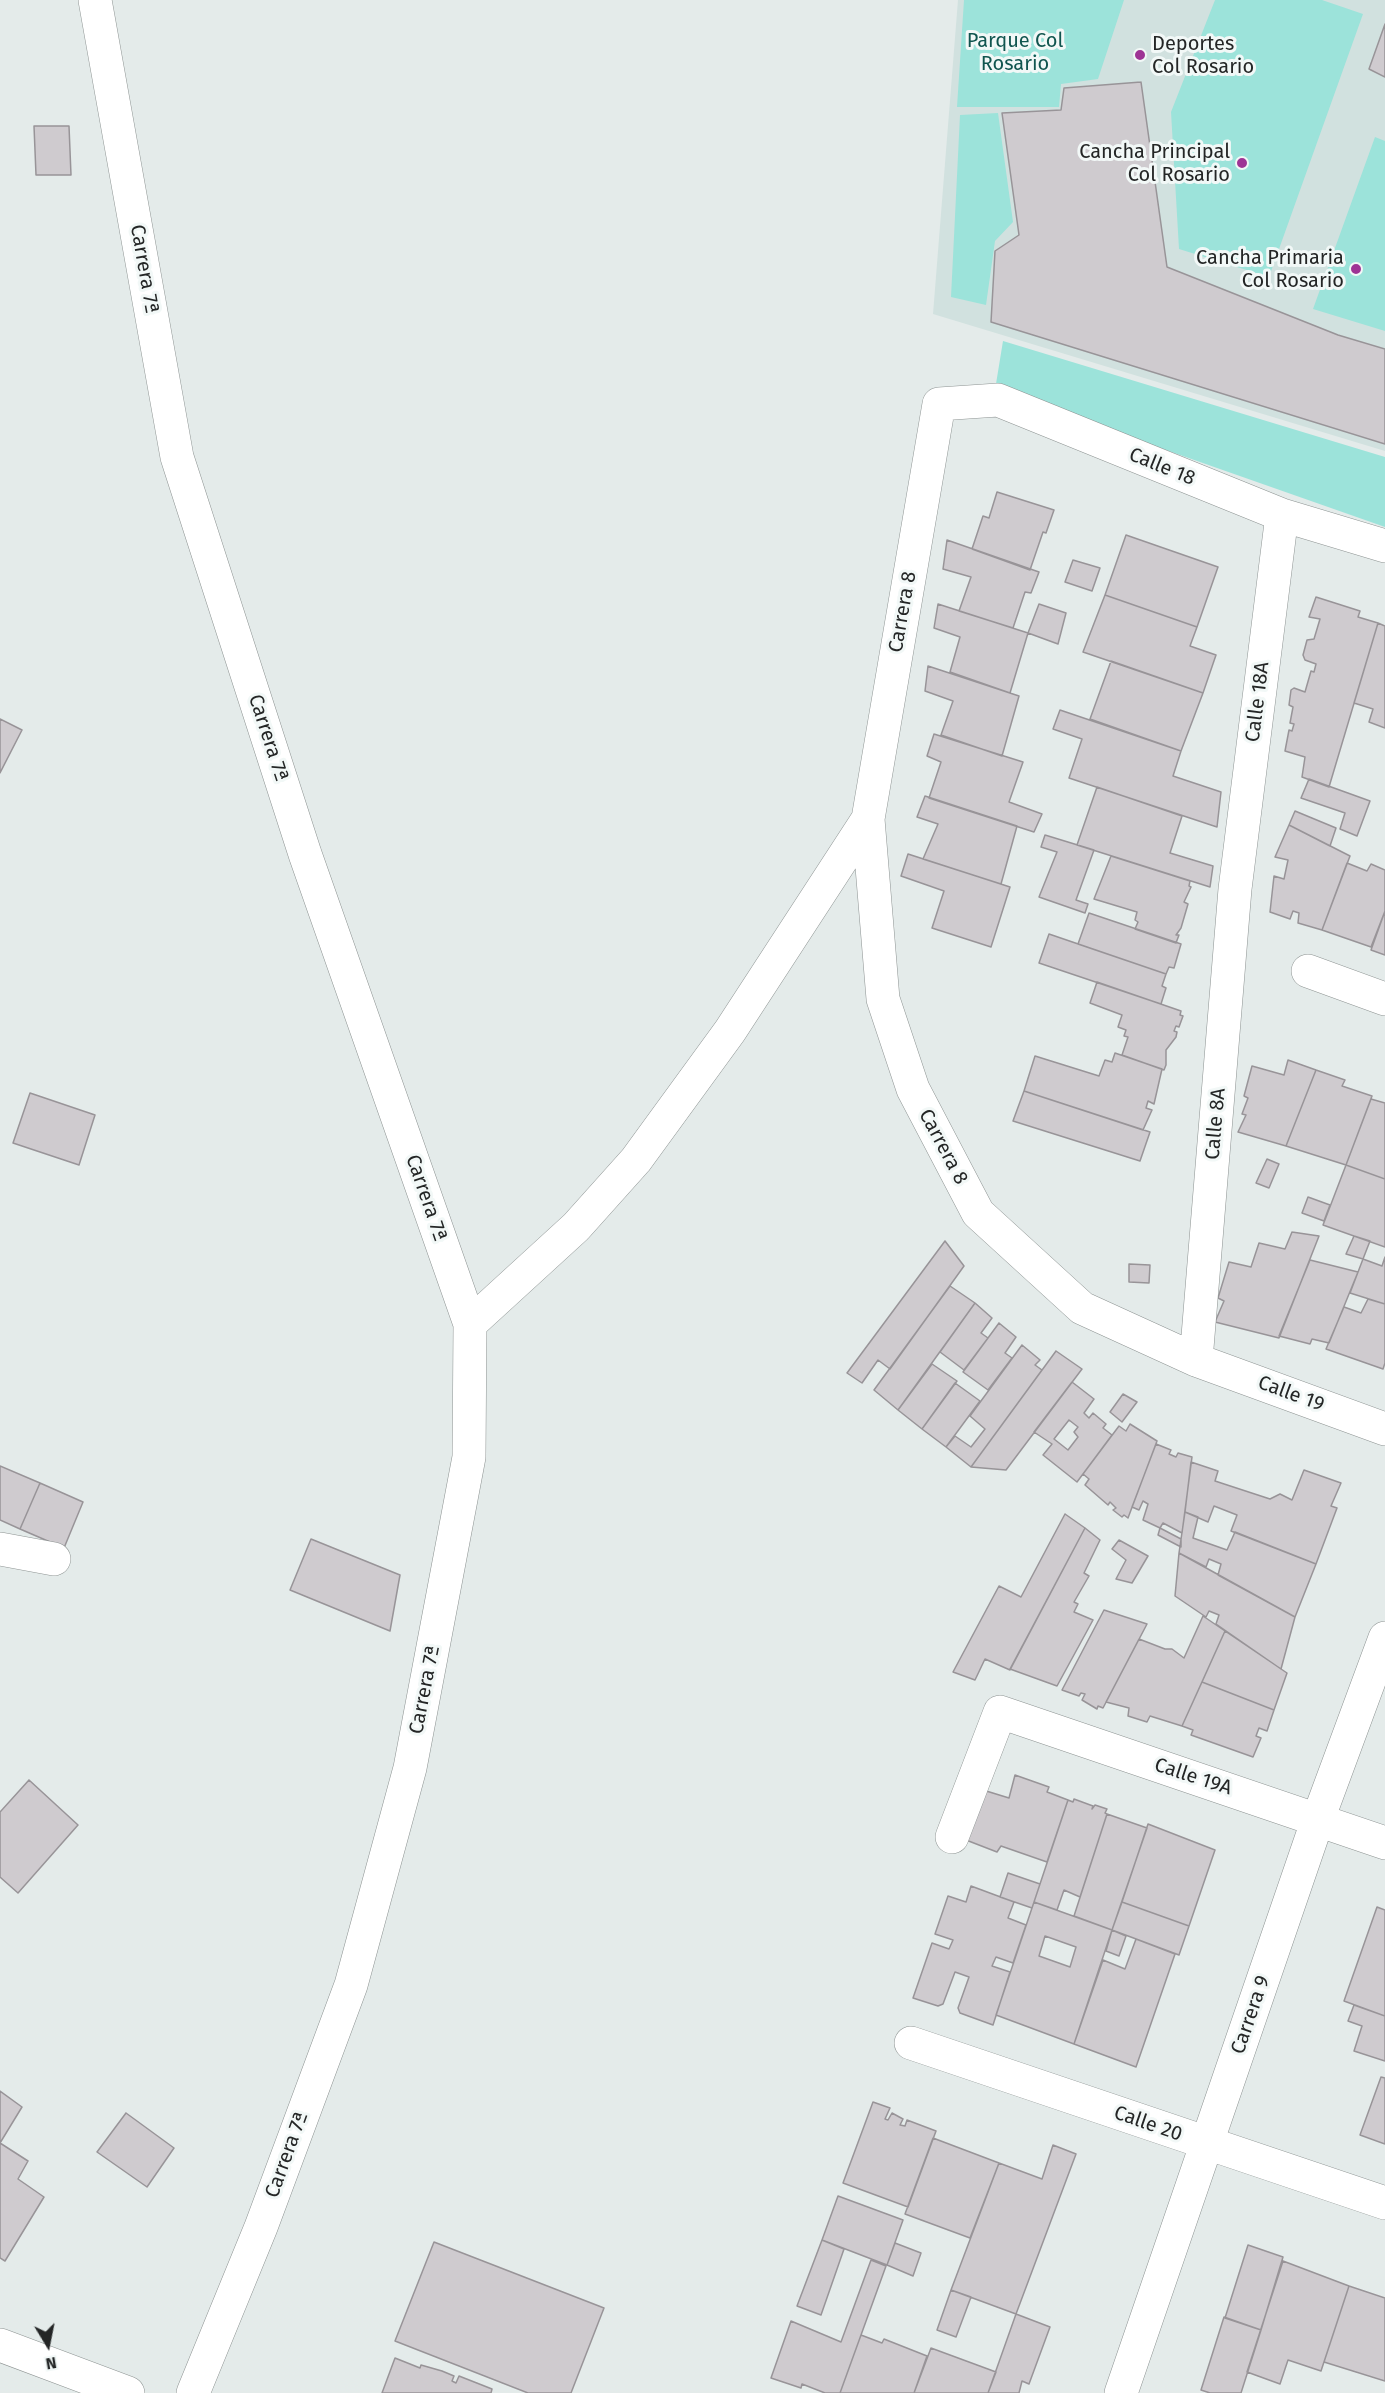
<!DOCTYPE html>
<html>
<head>
<meta charset="utf-8">
<style>
	body { margin:0 }
	#map { position:relative; width:1385px; height:2393px; overflow:hidden; background:#e4ebea; font-family:"Fira Sans",sans-serif }
	canvas { display:block }
	.north { position:absolute; left:18px; top:2315px; width:60px; height:60px; -webkit-text-stroke:4px #f2f8f7; paint-order:stroke; rotate:170deg; font-size:16px; font-weight:700; line-height:24px; text-align:center; color:#242626 }
	.north::after { content:''; display:block; margin:auto; width:21px; height:27px; background:#242626; clip-path:polygon(50% 0,100% 100%,50% 72%,0 100%) }
</style>
</head>
<body>
<div id="map">
<canvas width="1385" height="2393"></canvas>
<div class="north">N</div>
</div>
<script>
const ctx = document.querySelector('canvas').getContext('2d');
ctx.lineJoin = 'round';
function fill(path, color) { ctx.fillStyle = color; ctx.fill(path, 'evenodd'); }
const poly = rows => new Path2D(rows.map(r => 'M' + r).join(''));
function trace(path, color, width, dash) { ctx.strokeStyle = color; ctx.lineWidth = width; ctx.lineCap = dash ? 'butt' : 'round'; ctx.setLineDash(dash || []); ctx.stroke(path); }
function drawText(font, color, halo, rows, align = 'center') {
  ctx.font = font + ' "Fira Sans",sans-serif'; ctx.lineWidth = 6; ctx.setLineDash([]); ctx.textBaseline = 'middle'; ctx.strokeStyle = halo; ctx.fillStyle = color; for (const [text, x, y, turn = 0] of rows) {
    ctx.save(); ctx.translate(x, y); ctx.rotate((+turn || 0) * Math.PI / 180); ctx.textAlign = isNaN(turn) ? turn : align; if (halo) ctx.strokeText(text, 0, 0); ctx.fillText(text, 0, 0); ctx.restore();
  }
}
fill(poly([
	[958,0,1385,0,1385,451,933,314]
]), '#d1e1df');
fill(poly([
	[964,0,1124,0,1098,79,1061,84,1059,107,957,107],
	[1215,0,1322,0,1363,14,1269,277,1179,249,1171,112],
	[998,113,1013,222,995,241,986,305,951,297,960,115],
	[1375,137,1385,141,1385,331,1313,309],
	[1003,341,1385,457,1385,527,995,390]
]), '#9ce3da');
const building = poly([
	[1385,24,1385,77,1369,69,1385,24],
	[1141,82,1167,267,1338,335,1385,349,1385,444,991,322,995,251,1019,235,1002,113,1061,110,1064,88,1141,82],
	[34,126,69,126,71,175,36,175,34,126],
	[997,492,1054,510,1046,533,1043,532,1030,570,972,549,983,516,989,518,997,492],
	[1126,535,1218,567,1197,627,1105,595,1126,535],
	[947,540,1039,572,1031,593,1025,592,1013,628,959,611,971,577,943,569,947,540],
	[1073,560,1100,568,1092,591,1065,582,1073,560],
	[1105,595,1197,627,1190,646,1216,655,1203,693,1083,652,1105,595],
	[1316,597,1360,611,1358,617,1378,623,1329,787,1302,777,1305,757,1285,751,1289,730,1292,731,1294,724,1290,723,1293,707,1289,705,1291,690,1294,688,1305,692,1311,671,1314,672,1316,664,1305,660,1303,655,1307,640,1314,639,1320,619,1309,617,1316,597],
	[938,604,1028,633,1010,693,950,672,960,637,934,628,938,604],
	[1039,604,1066,613,1058,644,1028,633,1039,604],
	[1378,623,1385,626,1385,728,1369,722,1373,709,1354,703,1378,623],
	[1111,661,1203,693,1181,751,1090,719,1111,661],
	[928,666,1019,696,1002,756,941,735,953,701,925,691,928,666],
	[1060,710,1181,751,1173,776,1221,792,1217,827,1069,778,1082,739,1053,729,1060,710],
	[0,719,22,730,0,773,0,719],
	[934,734,1023,762,1009,802,1042,814,1034,832,929,798,941,762,927,756,934,734],
	[1309,779,1370,801,1357,836,1340,829,1345,813,1301,798,1309,779],
	[1097,787,1182,816,1170,853,1213,866,1210,887,1077,845,1097,787],
	[925,796,1017,826,1001,884,923,859,938,824,917,817,925,796],
	[1295,811,1336,828,1330,846,1289,825,1295,811],
	[1289,825,1350,856,1322,930,1298,923,1299,913,1293,911,1290,919,1270,912,1274,876,1284,879,1288,860,1275,857,1289,825],
	[1045,835,1094,850,1076,900,1088,904,1085,913,1039,897,1057,852,1041,847,1045,835],
	[908,854,1010,887,991,947,932,928,944,891,901,876,908,854],
	[1111,856,1190,881,1189,886,1191,887,1184,902,1188,904,1181,928,1176,935,1179,935,1176,943,1135,929,1138,922,1135,920,1137,912,1094,899,1111,856],
	[1347,863,1367,871,1371,864,1385,870,1385,911,1371,947,1322,930,1347,863],
	[1385,911,1385,955,1371,950,1385,911],
	[1089,913,1181,944,1174,968,1169,967,1166,974,1078,944,1089,913],
	[1049,934,1166,974,1162,986,1166,988,1161,1004,1039,963,1049,934],
	[1097,982,1181,1011,1180,1015,1183,1016,1179,1027,1176,1026,1174,1031,1177,1032,1176,1037,1166,1050,1166,1065,1164,1070,1122,1055,1128,1037,1124,1036,1126,1030,1118,1027,1122,1015,1090,1003,1097,982],
	[1115,1053,1162,1069,1154,1104,1148,1101,1146,1108,1152,1110,1143,1130,1024,1091,1035,1056,1099,1076,1105,1060,1112,1062,1115,1053],
	[1288,1060,1316,1070,1286,1146,1238,1132,1246,1115,1242,1114,1248,1098,1244,1096,1252,1066,1284,1075,1288,1060],
	[1316,1070,1345,1080,1342,1086,1372,1096,1346,1165,1286,1146,1316,1070],
	[1024,1091,1150,1132,1140,1161,1013,1121,1024,1091],
	[30,1093,95,1115,79,1165,13,1143,30,1093],
	[1371,1099,1385,1103,1385,1179,1346,1165,1371,1099],
	[1267,1159,1279,1164,1269,1188,1256,1183,1267,1159],
	[1346,1165,1385,1179,1385,1247,1323,1225,1346,1165],
	[1308,1197,1330,1205,1324,1221,1302,1213,1308,1197],
	[1292,1232,1319,1236,1279,1338,1215,1322,1224,1301,1218,1298,1229,1262,1251,1267,1259,1243,1285,1249,1292,1232],
	[1354,1236,1370,1241,1363,1259,1346,1254,1354,1236],
	[945,1241,964,1266,890,1369,878,1360,862,1383,847,1373,945,1241],
	[1385,1257,1385,1304,1350,1293,1363,1259,1382,1266,1385,1257],
	[1310,1260,1358,1272,1329,1343,1312,1339,1310,1344,1279,1336,1310,1260],
	[1129,1264,1150,1265,1149,1283,1129,1282,1129,1264],
	[950,1286,975,1303,898,1410,874,1390,950,1286],
	[1368,1299,1385,1304,1385,1363,1383,1369,1326,1349,1344,1307,1361,1313,1368,1299],
	[975,1303,992,1318,981,1333,988,1338,964,1370,940,1352,975,1303],
	[999,1323,1016,1337,1005,1353,1012,1358,988,1390,963,1372,999,1323],
	[1022,1345,1040,1360,1035,1365,1042,1370,971,1467,946,1447,955,1436,971,1447,985,1429,970,1416,1022,1345],
	[1056,1351,1082,1369,1006,1470,971,1467,1056,1351],
	[932,1364,957,1381,922,1429,898,1410,932,1364],
	[1072,1382,1094,1399,1084,1413,1089,1418,1093,1413,1106,1424,1103,1428,1112,1435,1077,1482,1043,1455,1052,1444,1034,1432,1072,1382],
	[1069,1420,1078,1427,1074,1432,1078,1437,1068,1450,1054,1439,1069,1420],
	[955,1383,980,1401,946,1447,922,1429,955,1383],
	[1123,1394,1137,1402,1122,1422,1110,1412,1123,1394],
	[1130,1424,1157,1441,1128,1518,1124,1515,1122,1517,1113,1510,1116,1508,1110,1502,1108,1505,1085,1485,1089,1479,1083,1474,1119,1426,1126,1431,1130,1424],
	[1156,1444,1171,1450,1169,1454,1176,1457,1178,1453,1192,1457,1182,1533,1163,1523,1160,1528,1143,1520,1148,1504,1143,1501,1139,1510,1132,1507,1156,1444],
	[1191,1462,1218,1471,1215,1481,1270,1499,1280,1494,1292,1500,1304,1470,1341,1483,1331,1506,1337,1508,1316,1564,1231,1531,1237,1515,1214,1506,1208,1522,1185,1512,1191,1462],
	[0,1466,40,1483,20,1529,0,1520,0,1466],
	[40,1483,83,1502,64,1548,20,1529,40,1483],
	[1185,1512,1198,1517,1193,1538,1227,1550,1235,1532,1316,1564,1295,1617,1218,1575,1221,1564,1209,1559,1206,1567,1179,1553,1185,1512],
	[1065,1514,1085,1528,1010,1670,985,1659,975,1680,953,1672,999,1586,1021,1597,1065,1514],
	[1085,1528,1100,1540,1084,1573,1089,1576,1074,1602,1078,1604,1074,1612,1093,1620,1057,1686,1010,1669,1085,1528],
	[1160,1528,1181,1539,1181,1547,1158,1535,1160,1528],
	[311,1539,400,1575,390,1631,290,1590,311,1539],
	[1119,1540,1148,1556,1132,1583,1116,1579,1126,1560,1112,1549,1119,1540],
	[1179,1553,1295,1617,1281,1669,1216,1624,1219,1615,1209,1611,1206,1617,1175,1596,1179,1553],
	[1104,1610,1147,1624,1103,1708,1098,1706,1097,1709,1082,1700,1085,1694,1081,1693,1079,1696,1062,1690,1104,1610],
	[1203,1616,1225,1631,1182,1726,1150,1716,1147,1722,1128,1716,1129,1708,1106,1702,1139,1639,1165,1649,1172,1649,1184,1658,1203,1616],
	[1225,1631,1287,1673,1274,1710,1202,1682,1225,1631],
	[1202,1682,1274,1710,1267,1731,1259,1728,1256,1736,1261,1738,1253,1757,1191,1735,1193,1730,1182,1726,1202,1682],
	[1015,1775,1049,1787,1047,1792,1068,1800,1047,1862,1001,1846,997,1852,966,1840,983,1790,1009,1798,1015,1775],
	[29,1780,78,1825,18,1893,0,1877,0,1812,29,1780],
	[1074,1799,1093,1806,1092,1809,1095,1805,1107,1809,1105,1813,1107,1814,1080,1897,1064,1890,1057,1910,1034,1902,1068,1800,1073,1802,1074,1799],
	[1107,1814,1147,1828,1112,1930,1074,1916,1107,1814],
	[1148,1824,1215,1850,1189,1926,1122,1902,1148,1824],
	[1008,1873,1040,1884,1032,1908,1000,1897,1008,1873],
	[971,1886,1014,1902,1008,1918,1026,1925,1013,1963,996,1957,992,1966,1010,1972,993,2025,960,2013,958,2008,969,1977,955,1972,943,2004,938,2006,913,1998,932,1943,949,1949,953,1940,935,1934,948,1896,966,1902,971,1886],
	[1034,1902,1112,1930,1074,2044,996,2015,1034,1902],
	[1045,1936,1076,1947,1070,1967,1039,1956,1045,1936],
	[1122,1902,1189,1926,1179,1955,1112,1930,1122,1902],
	[1377,1907,1385,1910,1385,2016,1344,2001,1377,1907],
	[1112,1930,1126,1936,1119,1956,1106,1951,1112,1930],
	[1136,1939,1175,1954,1136,2067,1074,2044,1103,1960,1125,1969,1136,1939],
	[1354,2005,1385,2016,1385,2061,1354,2051,1362,2026,1348,2021,1354,2005],
	[1381,2077,1385,2078,1385,2144,1360,2135,1381,2077],
	[0,2091,22,2107,0,2143,0,2091],
	[873,2102,890,2108,885,2119,888,2120,892,2113,903,2119,900,2125,905,2126,907,2120,936,2131,908,2207,843,2183,873,2102],
	[126,2113,174,2148,147,2187,97,2152,126,2113],
	[933,2138,999,2163,970,2238,905,2214,933,2138],
	[0,2143,28,2161,18,2179,44,2197,5,2261,0,2258,0,2143],
	[1053,2145,1076,2154,1016,2314,951,2290,999,2163,1042,2179,1053,2145],
	[838,2196,903,2220,887,2265,822,2240,838,2196],
	[822,2240,844,2249,821,2315,797,2306,822,2240],
	[434,2242,604,2308,571,2393,528,2393,395,2341,434,2242],
	[895,2243,921,2253,913,2276,887,2265,895,2243],
	[1248,2245,1283,2257,1261,2330,1225,2318,1248,2245],
	[871,2260,886,2266,840,2393,825,2393,802,2384,801,2388,771,2378,791,2321,841,2342,871,2260],
	[1283,2261,1349,2286,1321,2371,1288,2360,1280,2384,1247,2372,1283,2261],
	[1349,2286,1385,2298,1385,2381,1324,2362,1349,2286],
	[951,2290,971,2297,956,2337,937,2330,951,2290],
	[1016,2314,1050,2327,1029,2384,1022,2381,1019,2393,988,2393,1016,2314],
	[1224,2317,1261,2330,1241,2393,1210,2393,1201,2390,1224,2317],
	[861,2335,882,2343,884,2339,927,2356,914,2393,840,2393,861,2335],
	[931,2348,996,2372,988,2393,914,2393,931,2348],
	[395,2358,420,2368,421,2365,442,2371,454,2376,452,2381,456,2383,459,2376,492,2389,491,2393,382,2393,395,2358]
]);
fill(building, '#cfcbcf');
trace(building, '#989498', 1.5);
const minor = poly([
	[95,0,177,457,305,854,470,1324,469,1457,410,1768,351,1985,261,2227,193,2393],
	[1385,546,1282,515,998,400,939,404,868,819,883,999,913,1089,978,1213,1082,1308,1196,1360,1385,1429],
	[1308,971,1385,999],
	[470,1324,576,1227,636,1160,730,1031,868,819],
	[1196,1360,1235,889,1282,515],
	[0,1549,54,1559],
	[952,1837,1000,1712,1385,1843],
	[911,2043,1385,2203],
	[0,2345,128,2393],
	[1121,2393,1318,1819,1385,1638]
]);
trace(minor, '#8e9493', 34);
trace(minor, '#fff', 33);
for (const [x, y, r, color] of [
	[1140,55,6,"#9e3495"],
	[1242,163,6,"#9e3495"],
	[1356,269,6,"#9e3495"]
]) { const dot = new Path2D(); dot.arc(x, y, r, 0, 2 * Math.PI); ctx.fillStyle = color; ctx.fill(dot); trace(dot, '#f2f8f7', 2); }
drawText('20px', '#10554f', '#f2f8f7', [
	["Parque Col",1015,41],
	["Rosario",1015,64]
]);
drawText('20px', '#242626', '#f2f8f7', [
	["Deportes",1152,44,"left"],
	["Col Rosario",1152,67,"left"],
	["Cancha Principal",1230,152],
	["Col Rosario",1230,175],
	["Cancha Primaria",1344,258],
	["Col Rosario",1344,281]
], 'right');
drawText('20px', '#242626', '#f2f8f7', [
	["Carrera 7ª",144,269,80],
	["Calle 18",1162,467,22],
	["Carrera 8",903,612,-80],
	["Calle 18A",1258,702,-83],
	["Carrera 7ª",268,738,72],
	["Calle 8A",1216,1124,-85],
	["Carrera 8",943,1147,62],
	["Carrera 7ª",426,1198,71],
	["Calle 19",1291,1394,20],
	["Carrera 7ª",425,1690,-79],
	["Calle 19A",1193,1777,18],
	["Carrera 9",1251,2015,-71],
	["Calle 20",1148,2124,19],
	["Carrera 7ª",287,2155,-70]
]);
</script>
</body>
</html>
